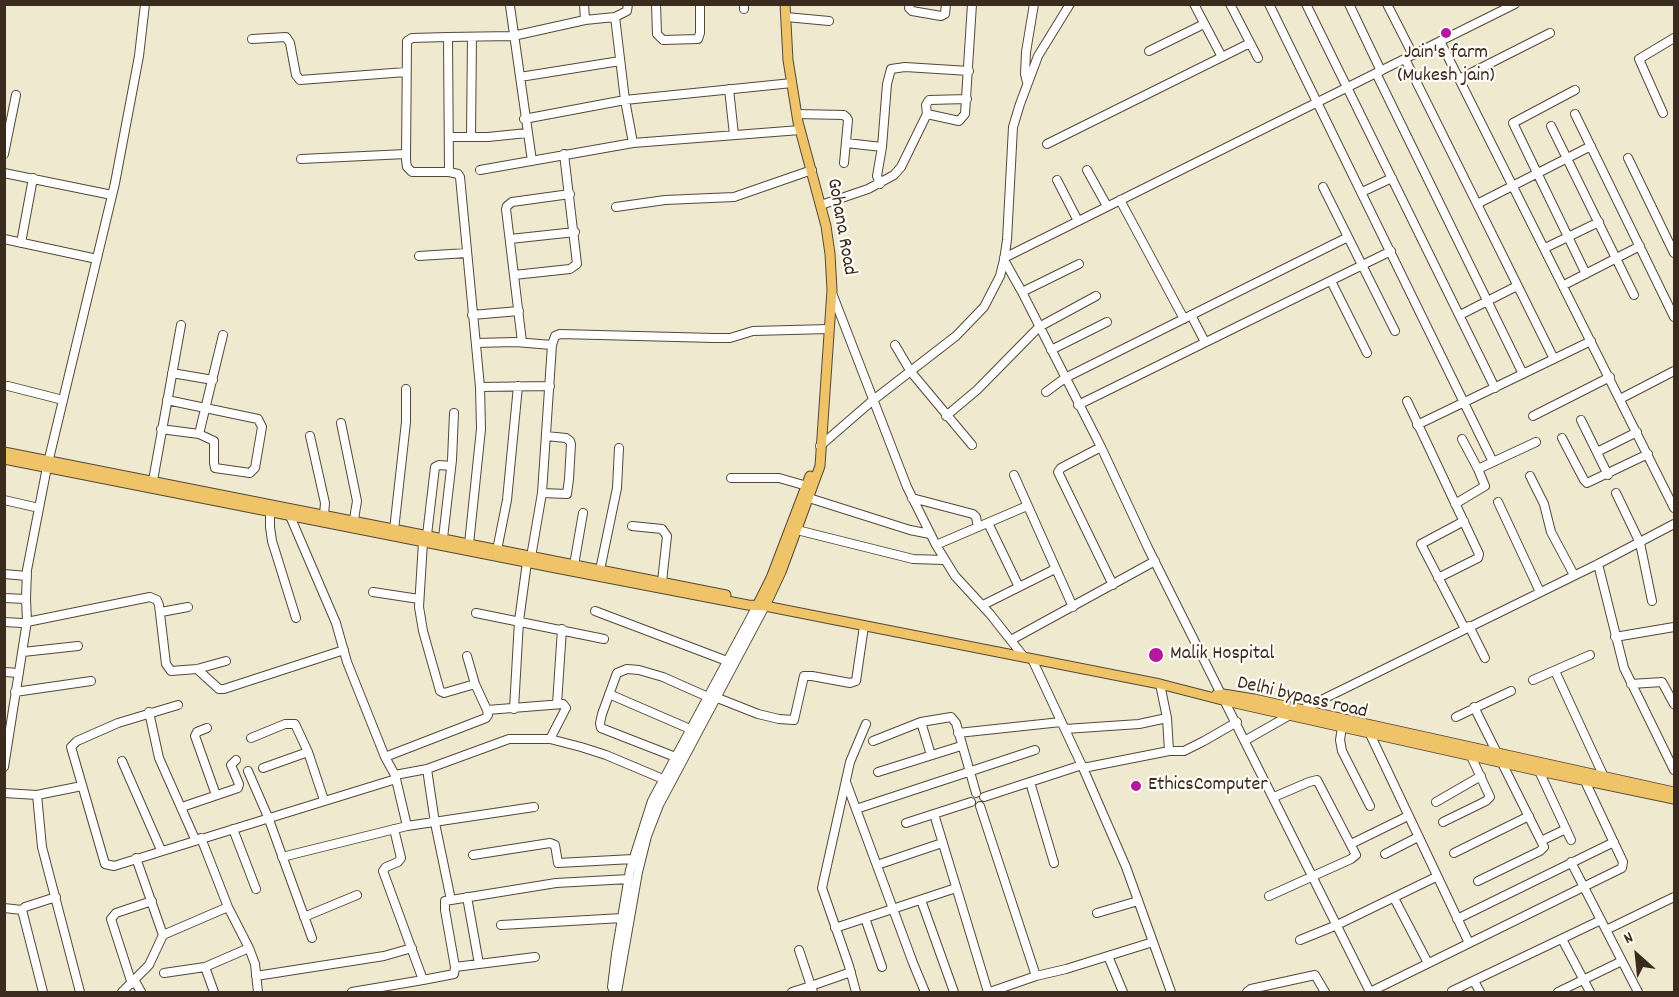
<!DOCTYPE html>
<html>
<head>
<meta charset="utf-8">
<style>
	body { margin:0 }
	#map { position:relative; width:1679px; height:997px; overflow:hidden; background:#efe9d0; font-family:Dekko,sans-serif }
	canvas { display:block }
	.frame { position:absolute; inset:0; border:6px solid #3b2a1e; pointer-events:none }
	.north { position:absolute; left:1607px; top:925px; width:60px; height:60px; -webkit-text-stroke:4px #fdfcf7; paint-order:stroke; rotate:333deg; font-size:16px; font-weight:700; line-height:24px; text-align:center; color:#3b2a1e }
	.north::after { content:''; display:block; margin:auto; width:21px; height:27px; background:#3b2a1e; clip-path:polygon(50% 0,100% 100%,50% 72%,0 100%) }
</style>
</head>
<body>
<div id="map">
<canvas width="1679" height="997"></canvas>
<div class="frame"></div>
<div class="north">N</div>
</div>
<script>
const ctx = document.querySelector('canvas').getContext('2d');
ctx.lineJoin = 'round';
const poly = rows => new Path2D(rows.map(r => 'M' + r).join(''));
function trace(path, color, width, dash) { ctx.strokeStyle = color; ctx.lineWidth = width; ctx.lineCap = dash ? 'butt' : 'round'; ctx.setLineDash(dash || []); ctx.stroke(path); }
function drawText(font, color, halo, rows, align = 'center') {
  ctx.font = font + ' Dekko,sans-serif'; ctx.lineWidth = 4.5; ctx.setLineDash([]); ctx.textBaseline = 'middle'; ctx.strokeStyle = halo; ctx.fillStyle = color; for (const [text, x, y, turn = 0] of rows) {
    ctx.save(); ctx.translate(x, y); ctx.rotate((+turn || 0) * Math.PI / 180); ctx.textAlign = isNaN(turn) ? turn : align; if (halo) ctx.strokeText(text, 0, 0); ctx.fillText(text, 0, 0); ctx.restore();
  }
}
const minor = poly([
	[584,4,585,20],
	[656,4,657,34,663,40,698,39,700,33,700,4],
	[744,4,744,9],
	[910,4,909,8,912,11,941,16,945,14,946,4],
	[1194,4,1222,57],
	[1230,4,1258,58],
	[1269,4,1493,462],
	[1306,4,1495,388],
	[1349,4,1381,71],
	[1387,4,1413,55],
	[510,6,532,161],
	[615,17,625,100,633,143],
	[786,17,829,21],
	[448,37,412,38,407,41,406,160,407,167,412,172,449,172],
	[252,39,286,37,290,43,296,75,300,80,406,72],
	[1440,41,1674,508],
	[1149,51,1204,24],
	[1405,59,1554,359],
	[1376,73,1523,374],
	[520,77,620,61],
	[1459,79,1550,33],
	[1027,82,1025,74,1026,52,1034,4],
	[729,89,734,135],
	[1575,90,1513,123,1586,274],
	[1663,113,1639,59,1674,38],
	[797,114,844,115,847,118,848,120,844,163],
	[927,114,959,121,965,114,972,4],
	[1575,114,1674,317],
	[524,119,625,100,792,83],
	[1551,126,1634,295],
	[449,137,488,137,527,133],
	[471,137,472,37],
	[846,143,882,147],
	[1047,144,1250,43],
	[4,154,16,95],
	[1628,158,1674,253],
	[301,159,406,154],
	[480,170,633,143,800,130],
	[1087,170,1107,206],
	[4,173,112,195],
	[1057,180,1078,221],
	[880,184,877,176,882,147,887,84,891,69,905,67,969,71],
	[1323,187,1395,331],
	[1362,192,1392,178],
	[1120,200,1184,319],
	[1477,204,1591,146],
	[821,205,868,189,894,175,901,167,925,118,927,114,926,105,929,100,967,99],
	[616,207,665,200,734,197,812,170],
	[4,239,97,259],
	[510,239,575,232],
	[21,243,33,178],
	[1545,248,1599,222],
	[419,256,467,253],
	[1004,258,1515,4],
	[1004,260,1022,292,1101,447,1148,548,1370,992],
	[514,275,570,269,577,264,564,154],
	[1331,281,1367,353],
	[1564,285,1640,246],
	[1022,292,1079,264],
	[832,293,907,487,936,545,955,576,990,614,1024,657],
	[472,315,519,311],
	[1191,315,1205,342],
	[1460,315,1517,286],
	[522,342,506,209,507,206,512,202,570,194],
	[476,343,515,342,552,345],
	[895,345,911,372,972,445],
	[1051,350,1107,322],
	[172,373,213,380],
	[8,386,63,400],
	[480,387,550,386],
	[1046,392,1065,378,1348,237],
	[1620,399,1674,371],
	[1407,401,1479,554,1478,558,1438,578],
	[1078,405,1391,251],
	[946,416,977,390,1039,327,1096,296],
	[1533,416,1610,377],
	[1581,420,1608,475],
	[341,423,357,501,353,525],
	[1417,425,1591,341],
	[161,429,199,434,214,441,214,463,215,468,250,473,255,468,262,427,258,419,167,400],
	[199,434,223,335],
	[310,436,325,503,324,515],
	[1562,438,1584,480,1587,483,1648,454],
	[1462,439,1478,469],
	[820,446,872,401,956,336,984,307,1000,276,1004,260,1007,240,1013,127,1020,104,1038,56,1070,4],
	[1101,447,1061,468,1058,472,1113,585],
	[1597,452,1637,432],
	[1014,475,1073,607],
	[1530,476,1544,504,1551,532,1574,575],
	[731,478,779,478,807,486],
	[152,486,181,325],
	[542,493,567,494,569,479,571,444,570,441,566,438,546,436],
	[1616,493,1640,543,1652,601],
	[809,498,910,530,930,534],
	[912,498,973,514,976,517,978,527],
	[4,500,39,508],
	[1498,502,1540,592],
	[1455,504,1485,486,1478,469,1536,442],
	[270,512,270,527,272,541,296,618],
	[290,516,336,623,347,662,385,757,395,775],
	[1464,521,1421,544,1465,629],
	[988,523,1019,587],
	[632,526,662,529,667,536,662,582],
	[394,530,406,422,406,389],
	[797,530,913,559,944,560],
	[427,535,435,467,439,465,451,466],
	[443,538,452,460,454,413],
	[423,542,419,607,423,631,440,691,444,693,475,684],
	[469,544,481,429,480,387,460,177,458,174,449,172,448,37,513,36,585,20,615,17,627,11,628,4],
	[936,545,1027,506],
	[497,550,507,500,518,386],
	[531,557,542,493,552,345,555,336,560,334,714,338,730,338,753,331,829,329],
	[1598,564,1624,668,1674,770],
	[574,565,583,513],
	[600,570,617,488,619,448],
	[4,574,27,576],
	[373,592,419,599],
	[4,598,26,599],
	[983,605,1055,569],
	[595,611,727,661],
	[161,612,188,607],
	[476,613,604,639],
	[4,622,22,623,150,597,157,600,159,605,166,664,171,671,197,669,226,661],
	[1469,626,1485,658],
	[1615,637,1674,627],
	[1011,640,1155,561],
	[23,652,78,646],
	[467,656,475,684,487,710],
	[1032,659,1083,768,1126,867,1171,992],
	[197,669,219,689,224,689,344,650],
	[1555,671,1604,777],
	[4,672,19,673],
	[1533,680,1590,655],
	[1160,684,1167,718,1169,751],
	[1631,684,1662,682,1674,704],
	[15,692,91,681],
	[609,694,690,729],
	[715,697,758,714,779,719,794,720,804,676,812,676,850,683,856,681,864,626],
	[557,704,562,629],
	[178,705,118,723,77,741,71,747,105,864,114,866,396,779],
	[1474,707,1544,847,1540,851,1478,881],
	[514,709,519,621,527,562],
	[1301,710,1598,564,1674,524],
	[149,712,159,758,195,839],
	[1456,717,1511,691],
	[921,722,931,755],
	[1342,727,1340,740,1342,751,1370,806],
	[207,728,197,732,195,736,216,795],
	[1065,729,1139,724,1167,718],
	[1369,732,1469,943],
	[958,733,1061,722],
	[251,738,285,724,295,724,308,752,324,800],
	[1246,740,1290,715],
	[873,741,921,722,951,717,956,723,976,793],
	[385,757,486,718,488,715,487,710,563,704,566,708,550,739],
	[678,758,601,728,600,723,602,714,617,673,627,669,639,670,663,677,708,697],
	[122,761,161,850],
	[4,767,27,621,26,599,27,570,47,467,115,183,139,56,145,4],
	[263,768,308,752],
	[1083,768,1169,751,1184,751,1204,741,1237,722],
	[1541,768,1539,771,1571,840],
	[427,769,435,823,451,900],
	[248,771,268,817,312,938],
	[878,772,961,746],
	[846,782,913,963,925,992],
	[1030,782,1054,863],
	[4,793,37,795,82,786],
	[37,795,42,847,80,992],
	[984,797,1082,765],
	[1436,802,1481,776],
	[980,806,1036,976],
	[182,807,238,788,239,784,231,765,236,760],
	[856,809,1035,750],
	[934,814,988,992],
	[1443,822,1486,801,1490,797,1470,754],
	[906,823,971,802],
	[407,826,395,775,427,769,509,739,550,739,581,747,606,755,663,779],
	[233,829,256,889],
	[394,829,401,858,398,862,386,867,383,871,423,980,454,974,455,967,535,957],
	[201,838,228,907,249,948,255,964,258,992],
	[1541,841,1566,829],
	[1351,844,1408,816],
	[1454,853,1529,816],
	[1385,854,1418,837],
	[473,855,550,843,555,845,558,863,633,859],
	[282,857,407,826,534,807],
	[136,858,163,935],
	[1571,862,1638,992],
	[877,865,942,843],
	[1269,896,1351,859,1356,855,1317,780,1309,782,1274,797],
	[467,897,479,964],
	[1394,898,1428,963],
	[921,900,954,992],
	[4,908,22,910,25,907,56,897],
	[22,910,43,992],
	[1097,913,1138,901],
	[304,917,357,895],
	[865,918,882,967],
	[1457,919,1614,842],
	[501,925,622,918],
	[835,928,956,888],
	[1606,930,1674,897],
	[1562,939,1590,992],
	[1300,940,1337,925,1436,877],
	[799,950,811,986,851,972],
	[1108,956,1123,992],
	[205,967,214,992],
	[455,967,445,910,445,901,556,883,629,879],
	[164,973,205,967,249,948],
	[256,976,384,956,412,948],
	[135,981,141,992],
	[1474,981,1480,992],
	[132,984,111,919,116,913,152,901],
	[1452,991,1601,920],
	[122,992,149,965,163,935,228,907],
	[352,992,423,980],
	[614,992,612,987,616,954,630,870,652,801,758,604],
	[617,992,638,872,647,836,659,805,765,606],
	[792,992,811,986,813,992],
	[856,992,849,966,822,888,850,762,866,724],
	[990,992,1036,976,1066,969,1153,942],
	[1247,992,1251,989,1315,975,1325,992],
	[1370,992,1622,868,1623,862,1584,779],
	[1558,992,1622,961]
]);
const major = poly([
	[4,452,726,595],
	[4,459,556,568,748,605,765,606,1160,684,1226,701,1539,771,1674,799],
	[758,604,771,578,810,476],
	[765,606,781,572,820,466,832,290,830,254,826,226,798,122,788,60,785,4],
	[1216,695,1223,694,1254,699,1674,792]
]);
trace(minor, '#564739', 10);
trace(major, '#564739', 11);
trace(minor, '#fff', 8);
trace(major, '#efc469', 9);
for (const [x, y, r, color] of [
	[1446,33,6,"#b5179e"],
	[1156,655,8,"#b5179e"],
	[1136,786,6,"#b5179e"]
]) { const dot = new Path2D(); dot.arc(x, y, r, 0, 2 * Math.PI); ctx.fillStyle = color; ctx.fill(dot); trace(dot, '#fdfcf7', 2); }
drawText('20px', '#3b2a1e', '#fdfcf7', [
	["Jain's farm",1446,54,"center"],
	["(Mukesh jain)",1446,77,"center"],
	["Malik Hospital",1170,655],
	["EthicsComputer",1148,786]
], 'left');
drawText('20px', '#3b2a1e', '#fdfcf7', [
	["Gohana Road",840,227,80],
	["Delhi bypass road",1302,699,13]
]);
</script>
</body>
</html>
